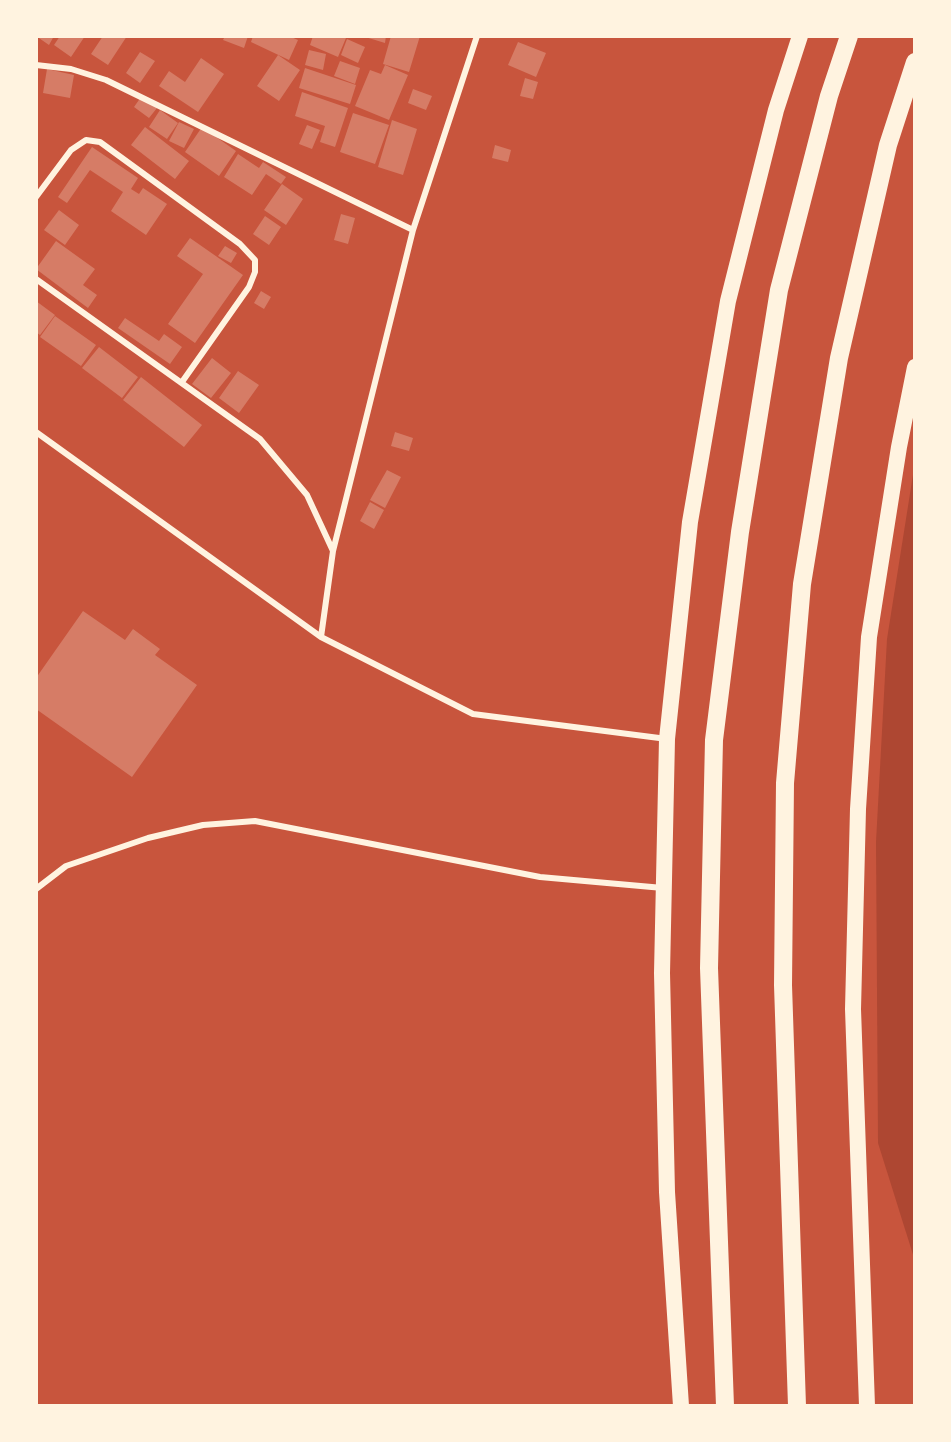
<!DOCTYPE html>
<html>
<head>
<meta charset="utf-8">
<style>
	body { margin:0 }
	#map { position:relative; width:951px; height:1442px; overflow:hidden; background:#c8553d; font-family:"Public Sans",sans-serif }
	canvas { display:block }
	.frame { position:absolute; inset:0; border:38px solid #fff3e0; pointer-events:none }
</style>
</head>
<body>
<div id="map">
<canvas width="951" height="1442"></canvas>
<div class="frame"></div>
</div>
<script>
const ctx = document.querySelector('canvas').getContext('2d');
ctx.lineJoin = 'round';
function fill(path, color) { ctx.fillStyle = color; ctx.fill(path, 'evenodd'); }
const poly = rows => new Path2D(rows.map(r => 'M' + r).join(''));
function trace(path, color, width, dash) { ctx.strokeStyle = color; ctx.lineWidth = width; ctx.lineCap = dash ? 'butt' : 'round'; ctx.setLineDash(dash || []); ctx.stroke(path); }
fill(poly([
	[915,462,915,1261,878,1143,876,842,887,639]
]), '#ae4732');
fill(poly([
	[36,36,54,36,49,45],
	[60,36,85,36,71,57,54,45],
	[103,36,127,36,108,65,91,54],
	[225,36,248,36,244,48,223,40],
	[253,36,289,36,298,40,289,60,251,42],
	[313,36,346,38,338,57,310,45],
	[362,36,386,36,385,43],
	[391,36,420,36,409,72,383,64],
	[347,39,365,47,358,63,341,55],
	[518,42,546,53,536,77,508,65],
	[309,50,326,54,323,70,305,65],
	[140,52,155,61,140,83,126,73],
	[278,55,300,70,279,101,257,86],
	[201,58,224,74,198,112,159,86,169,71,185,82],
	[340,61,360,68,355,84,334,76],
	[385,65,408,75,389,120,355,106,370,70,381,74],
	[305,68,356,85,350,104,299,88],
	[47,69,74,75,70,98,43,93],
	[525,78,538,82,533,99,520,96],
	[413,89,432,96,426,110,408,103],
	[302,92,348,108,335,147,320,142,325,126,295,116],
	[141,97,157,108,149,118,134,107],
	[160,110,178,123,167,139,149,127],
	[353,113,389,125,375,164,340,152],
	[392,120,417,129,403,175,378,167],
	[179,122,194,129,184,148,169,141],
	[307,125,320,130,312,149,299,144],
	[145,127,189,161,175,179,131,145],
	[202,127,236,151,219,176,185,152],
	[495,145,511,150,508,162,492,158],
	[92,147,138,178,131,189,139,194,143,188,167,204,146,235,111,211,123,192,90,170,67,203,58,197],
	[238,154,259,168,263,162,286,177,281,184,266,174,252,195,224,177],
	[282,184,303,199,286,225,264,210],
	[59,210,79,225,65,245,44,230],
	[341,214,355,218,348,244,334,240],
	[265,216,281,227,269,245,253,234],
	[190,238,243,275,195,343,168,324,203,274,177,256],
	[56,241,95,269,83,285,97,295,88,308,36,269],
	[225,246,237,253,231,263,218,256],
	[261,291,271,297,264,309,254,303],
	[36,301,55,315,40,335,36,332],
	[55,316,96,345,81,366,40,337],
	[125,318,159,341,164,334,182,347,170,364,118,328],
	[99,347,138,377,122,398,82,368],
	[212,358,231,373,211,398,192,384],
	[238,371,259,385,239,413,219,398],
	[141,377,202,425,184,447,123,400],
	[395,432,413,438,409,451,391,446],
	[387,470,401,477,385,508,370,500],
	[370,502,384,510,374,529,360,521],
	[83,611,125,640,133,629,160,649,155,655,197,685,132,777,36,709,36,678]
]), '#d67c66');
trace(poly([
	[36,65,71,69,106,80,413,230],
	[36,197,71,150,86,140,100,142,240,244,255,260,255,272,249,287,182,382],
	[36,279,260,439,307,495,333,551,321,637],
	[36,432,321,637,473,714,667,739],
	[333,551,413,230,477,36],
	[36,889,66,866,148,838,203,825,255,821,540,877,663,888]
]), '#fff3e0', 6);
trace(poly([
	[681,1406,667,1192,662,973,667,739,690,522,728,301,776,110,800,36],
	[867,1406,853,1009,858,809,869,637,899,447,915,367]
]), '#fff3e0', 16);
trace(poly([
	[725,1406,709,968,714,740,740,532,779,290,829,96,849,36],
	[797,1406,783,985,785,783,802,584,839,358,888,145,915,62]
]), '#fff3e0', 18);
</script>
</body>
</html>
